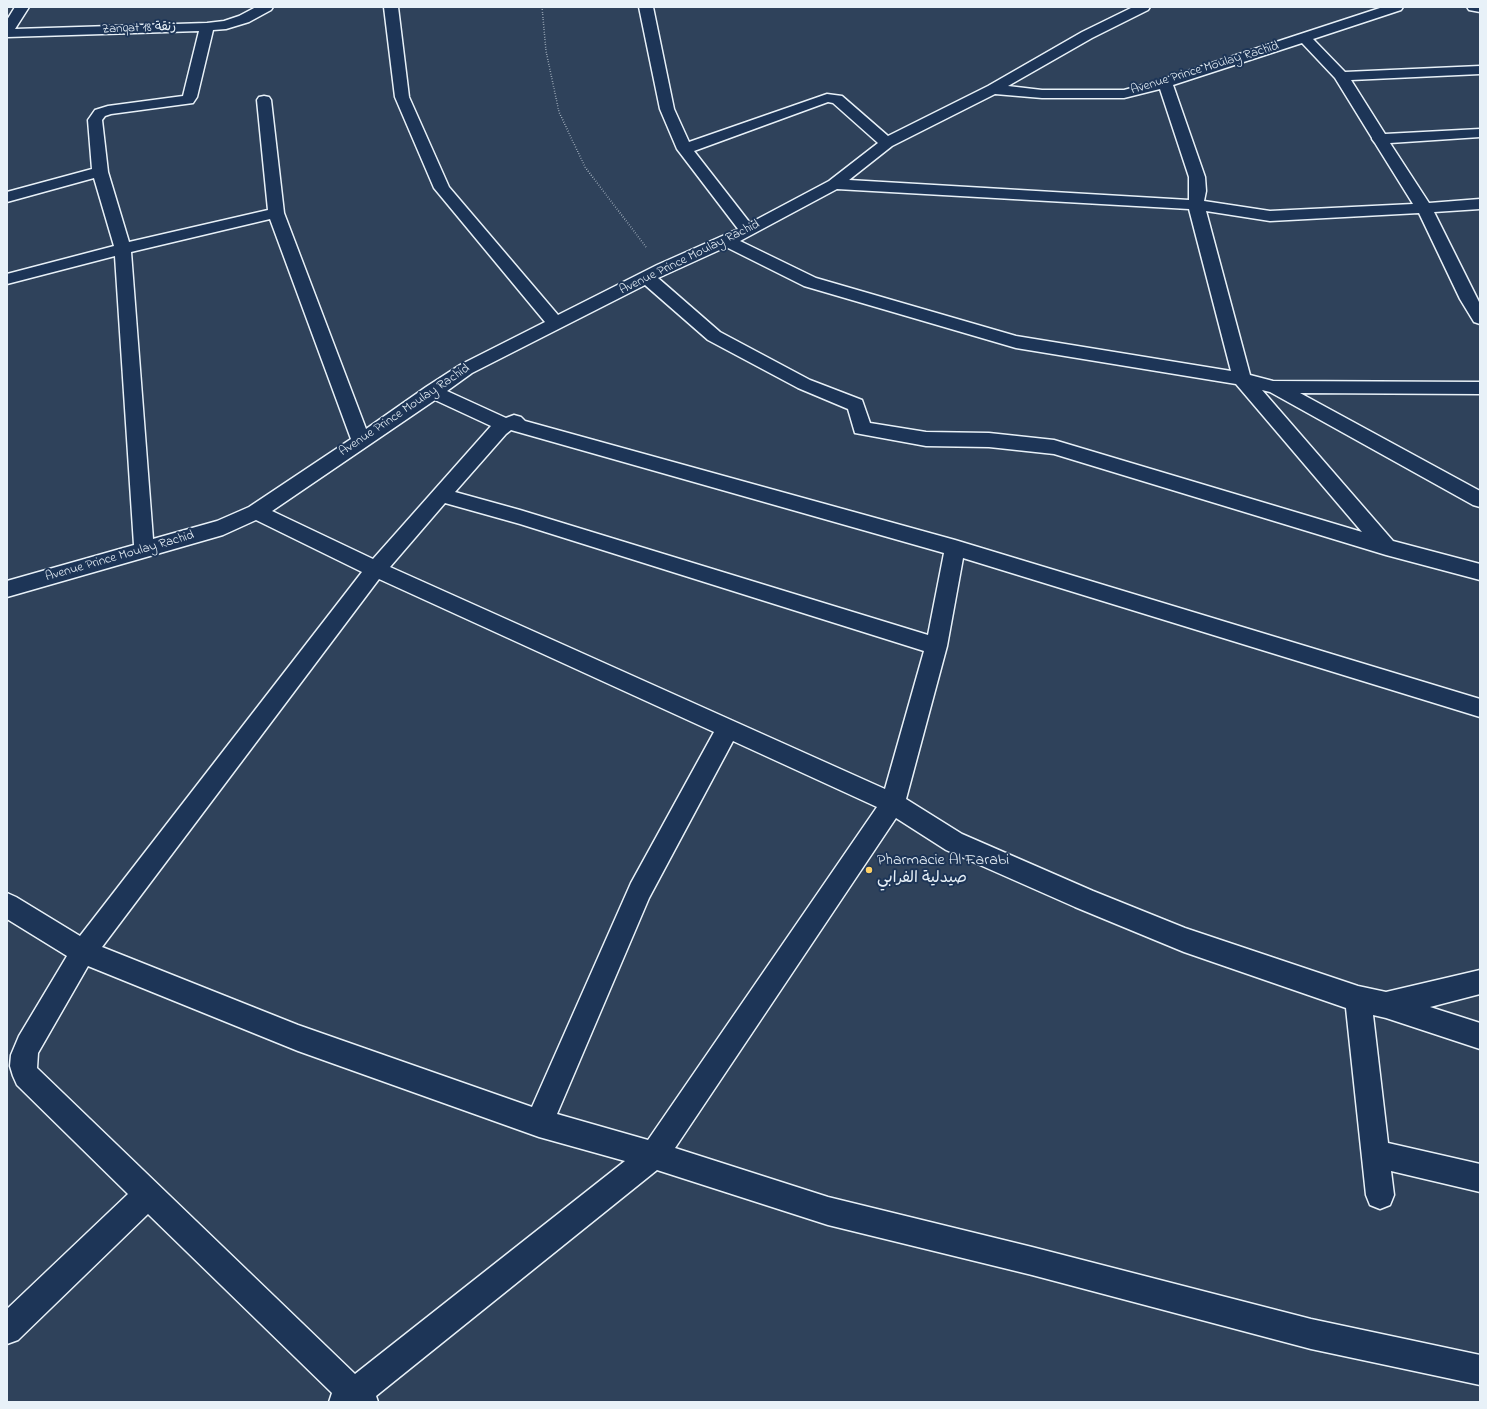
<!DOCTYPE html>
<html>
<head>
<meta charset="utf-8">
<style>
	body { margin:0 }
	#map { position:relative; width:1487px; height:1409px; overflow:hidden; background:#2f425b; font-family:"Indie Flower",sans-serif }
	canvas { display:block }
	.frame { position:absolute; inset:0; border:8px solid #e8f1f8; pointer-events:none }
</style>
</head>
<body>
<div id="map">
<canvas width="1487" height="1409"></canvas>
<div class="frame"></div>
</div>
<script>
const ctx = document.querySelector('canvas').getContext('2d');
ctx.lineJoin = 'round';
const poly = rows => new Path2D(rows.map(r => 'M' + r).join(''));
function trace(path, color, width, dash) { ctx.strokeStyle = color; ctx.lineWidth = width; ctx.lineCap = dash ? 'butt' : 'round'; ctx.setLineDash(dash || []); ctx.stroke(path); }
function fill(path, color) { ctx.fillStyle = color; ctx.fill(path, 'evenodd'); }
function drawText(font, color, halo, rows, align = 'center') {
  ctx.font = font + ' "Indie Flower","Playpen Sans Arabic",sans-serif'; ctx.lineWidth = 4; ctx.setLineDash([]); ctx.textBaseline = 'middle'; ctx.strokeStyle = halo; ctx.fillStyle = color; for (const [text, x, y, turn = 0] of rows) {
    ctx.save(); ctx.translate(x, y); ctx.rotate((+turn || 0) * Math.PI / 180); ctx.textAlign = isNaN(turn) ? turn : align; if (halo) ctx.strokeText(text, 0, 0); ctx.fillText(text, 0, 0); ctx.restore();
  }
}
const minor = poly([
	[15,7,29,7,15,29,207,23,224,21,239,16,256,7,273,7,271,10,249,22,226,29,213,30,197,97,193,103,111,114,105,116,102,120,108,172,129,242,268,210,257,100,259,97,264,96,269,97,271,100,284,213,366,429,426,387,460,365,545,322,434,188,395,97,384,7,398,7,409,97,449,187,558,315,657,265,738,229,677,149,660,109,639,7,653,7,674,109,689,142,827,94,842,96,888,136,988,86,1082,32,1133,7,1150,7,1148,10,1092,38,1008,86,1042,90,1124,90,1160,80,1383,7,1403,7,1401,10,1313,39,1345,72,1480,66,1480,74,1351,80,1385,134,1480,129,1480,137,1390,143,1429,203,1480,199,1480,209,1434,212,1480,304,1480,324,1474,322,1460,299,1419,213,1270,221,1206,211,1250,375,1273,381,1480,382,1480,394,1300,393,1480,491,1480,507,1473,505,1270,392,1262,390,1393,541,1480,564,1480,580,1386,555,1054,454,989,447,926,446,855,433,848,409,798,388,708,340,645,285,472,373,447,391,506,418,514,415,521,417,525,421,955,540,1480,699,1480,717,963,558,947,646,906,799,962,834,1093,891,1185,928,1358,986,1386,992,1480,970,1480,994,1430,1007,1480,1023,1480,1049,1386,1018,1373,1015,1388,1143,1480,1164,1480,1192,1391,1171,1394,1195,1390,1205,1380,1209,1370,1205,1366,1195,1346,1008,1184,952,1075,907,946,850,896,818,675,1148,828,1197,1032,1247,1311,1319,1480,1355,1480,1385,1311,1349,1032,1275,828,1225,657,1170,376,1396,378,1402,329,1402,332,1393,148,1214,18,1340,7,1344,7,1309,128,1194,17,1085,13,1076,10,1066,11,1055,19,1036,67,956,7,919,7,893,16,897,80,936,362,572,256,520,223,535,7,597,7,581,134,545,115,256,7,284,7,274,114,246,94,178,7,202,7,192,92,169,88,120,95,110,108,106,183,96,199,31,7,37,7,20,15,7],
	[1302,43,1335,78,1372,138,1372,139,1375,143,1413,204,1270,211,1204,201,1206,191,1205,177,1173,85,1302,43],
	[1160,89,1189,177,1189,200,849,180,892,146,995,94,1042,98,1124,98,1160,89],
	[828,102,833,103,878,143,829,181,750,223,694,151,828,102],
	[837,189,1189,209,1231,371,1016,336,816,278,740,241,837,189],
	[270,219,351,439,249,507,217,521,153,539,131,252,270,219],
	[726,247,804,286,1016,348,1236,384,1362,532,1054,440,989,433,926,432,870,423,862,400,810,380,720,332,658,278,726,247],
	[435,400,491,426,373,559,272,511,435,400],
	[511,430,944,553,928,635,520,510,455,492,506,434,511,430],
	[445,503,520,524,924,651,885,789,390,567,445,503],
	[379,579,714,732,631,883,532,1107,298,1025,102,947,379,579],
	[733,741,877,807,648,1140,557,1114,649,898,733,741],
	[88,966,298,1051,539,1137,625,1161,355,1374,37,1068,38,1053,88,966],
	[1467,7,1480,7,1480,12,1469,10,1467,7]
]);
trace(minor, '#e8f1f8', 3);
trace(poly([
	[542,7,546,51,559,112,585,167,646,247]
]), '#e8f1f8', 1.5, [0.5, 2]);
fill(minor, '#1d3557');
for (const [x, y, r, color] of [
	[869,870,4,"#ffd166"]
]) { const dot = new Path2D(); dot.arc(x, y, r, 0, 2 * Math.PI); ctx.fillStyle = color; ctx.fill(dot); trace(dot, '#1d3557', 1.5); }
drawText('13px', '#e8f1f8', '#1d3557', [
	["Zanqat 18 زنقة",139,29,-2],
	["Avenue Prince Moulay Rachid",1205,69,-17],
	["Avenue Prince Moulay Rachid",690,258,-26],
	["Avenue Prince Moulay Rachid",405,411,-34],
	["Avenue Prince Moulay Rachid",120,557,-16]
]);
drawText('16px', '#e8f1f8', '#1d3557', [
	["Pharmacie Al Farabi",877,861],
	["صيدلية الفرابي",877,879]
], 'left');
</script>
</body>
</html>
